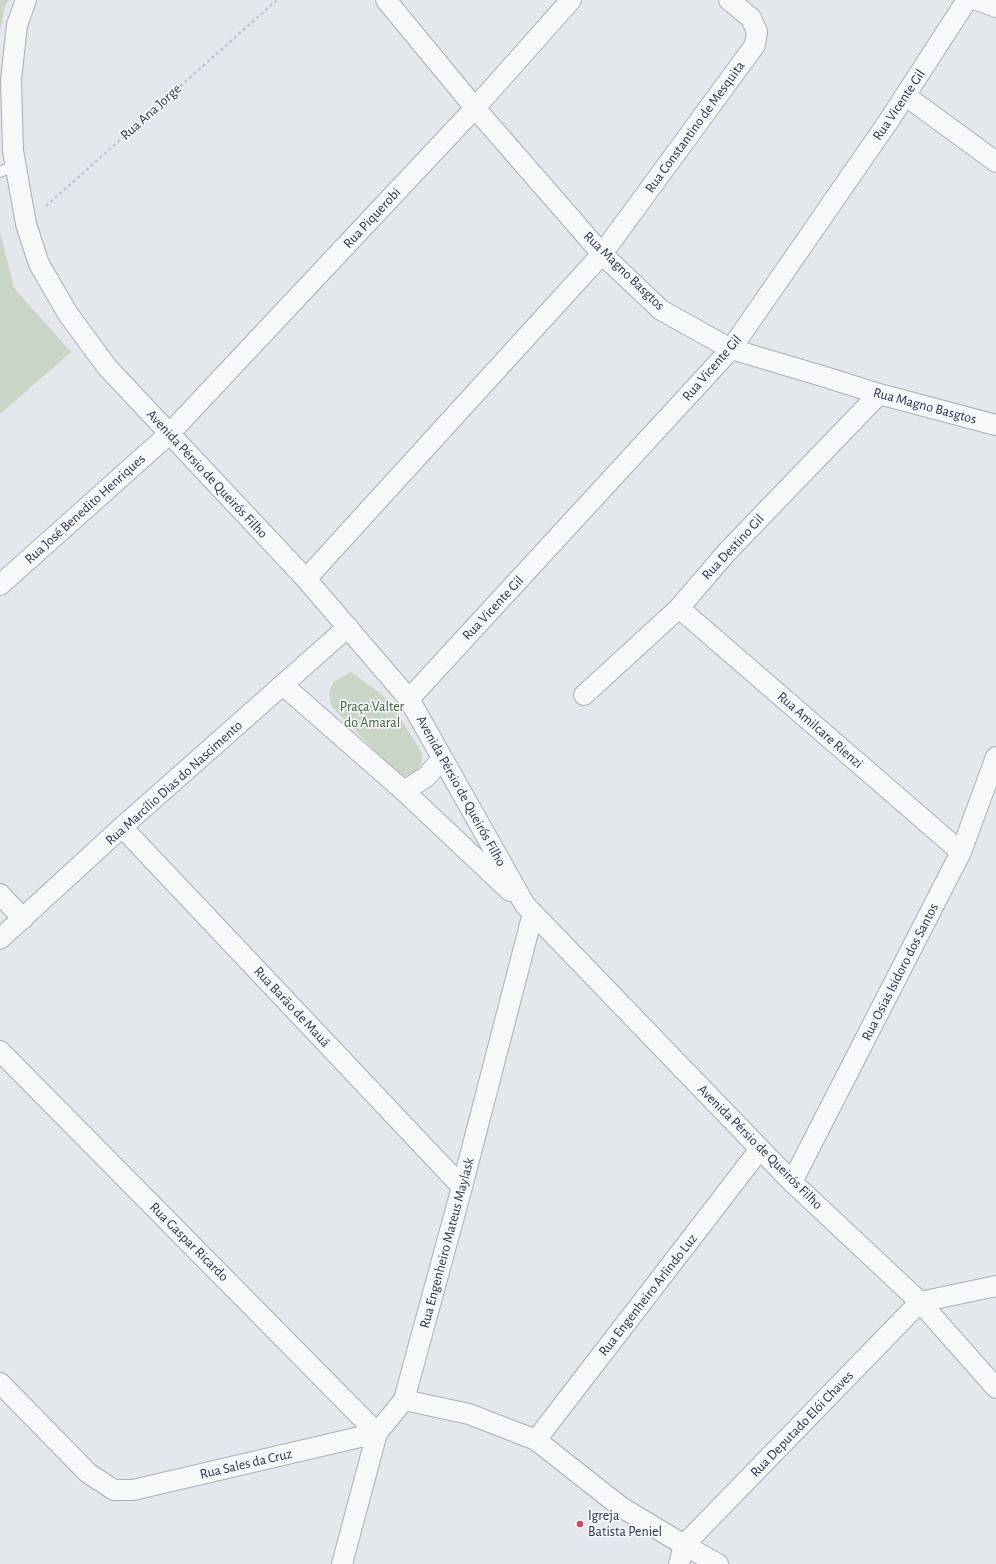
<!DOCTYPE html>
<html>
<head>
<meta charset="utf-8">
<style>
	body { margin:0 }
	canvas { display:block; background:#e4e7ec }
</style>
</head>
<body>
<canvas width="996" height="1564"></canvas>
<script>
const ctx = document.querySelector('canvas').getContext('2d');
ctx.lineJoin = 'round';
function fill(path, color) { ctx.fillStyle = color; ctx.fill(path, 'evenodd'); }
const poly = rows => new Path2D(rows.map(r => 'M' + r).join(''));
function trace(path, color, width, dash) { ctx.strokeStyle = color; ctx.lineWidth = width; ctx.lineCap = dash ? 'butt' : 'round'; ctx.setLineDash(dash || []); ctx.stroke(path); }
function drawText(font, color, halo, rows, align = 'center') {
  ctx.font = font + ' "Alegreya Sans",sans-serif'; ctx.lineWidth = 3.5; ctx.setLineDash([]); ctx.textBaseline = 'middle'; ctx.strokeStyle = halo; ctx.fillStyle = color; for (const [text, x, y, turn = 0] of rows) {
    ctx.save(); ctx.translate(x, y); ctx.rotate((+turn || 0) * Math.PI / 180); ctx.textAlign = isNaN(turn) ? turn : align; if (halo) ctx.strokeText(text, 0, 0); ctx.fillText(text, 0, 0); ctx.restore();
  }
}
fill(poly([
	[0,0,9,0,5,6,0,31],
	[0,232,14,288,71,352,0,414],
	[351,672,389,700,422,753,421,765,413,774,401,777,332,707,329,693,333,682]
]), '#c9d6c5');
const lane = poly([
	[0,172,16,165]
]);
const street = poly([
	[26,0,17,25,11,80,13,151,26,224,39,264,68,314,107,367,306,579,409,699,525,905,792,1182,920,1302,996,1388],
	[386,0,475,108,602,254,661,310,731,349,822,376,879,394,996,425],
	[977,0,996,7],
	[906,96,996,162],
	[306,579,602,254,755,45,757,32,751,18,729,0],
	[0,585,169,434,475,108,571,0],
	[679,608,961,852],
	[283,685,404,791,510,891],
	[584,695,679,608,726,553,879,394],
	[409,699,731,349,888,122,967,0],
	[404,791,426,777,442,759],
	[122,827,462,1187],
	[0,894,23,919],
	[0,939,122,827,348,627],
	[0,1051,377,1433],
	[792,1182,961,852,996,757],
	[0,1383,88,1473,114,1490,133,1490,377,1433],
	[404,1400,469,1414,536,1440,621,1507,684,1545,679,1564],
	[536,1440,760,1149],
	[342,1564,377,1433,404,1400,462,1187,533,913],
	[718,1564,684,1545,920,1302,996,1286]
]);
trace(lane, '#a9aeb7', 12);
trace(street, '#a9aeb7', 22);
trace(poly([
	[46,206,277,0]
]), '#c2c5cb', 2.5, [3, 3]);
trace(lane, '#f7f8fa', 10);
trace(street, '#f7f8fa', 20);
for (const [x, y, r, color] of [
	[580,1524,4,"#d1495b"]
]) { const dot = new Path2D(); dot.arc(x, y, r, 0, 2 * Math.PI); ctx.fillStyle = color; ctx.fill(dot); trace(dot, '#f4f6f9', 1.5); }
drawText('14px', '#2b3445', '#f4f6f9', [
	["Rua Vicente Gil",899,105,-56],
	["Rua Ana Jorge",151,112,-42],
	["Rua Constantino de Mesquita",695,127,-54],
	["Rua Piquerobi",372,218,-47],
	["Rua Magno Basgtos",624,271,44],
	["Rua Vicente Gil",712,368,-49],
	["Rua Magno Basgtos",925,406,15],
	["Avenida Pérsio de Queirós Filho",207,474,47],
	["Rua José Benedito Henriques",85,509,-42],
	["Rua Destino Gil",733,547,-47],
	["Rua Vicente Gil",493,608,-47],
	["Rua Amilcare Rienzi",820,730,41],
	["Rua Marcílio Dias do Nascimento",174,783,-42],
	["Avenida Pérsio de Queirós Filho",461,791,61],
	["Rua Osias Isidoro dos Santos",900,972,-63],
	["Rua Barão de Mauá",292,1007,47],
	["Avenida Pérsio de Queirós Filho",760,1147,45],
	["Rua Gaspar Ricardo",189,1242,45],
	["Rua Engenheiro Mateus Maylask",447,1243,-75],
	["Rua Engenheiro Arlindo Luz",648,1295,-52],
	["Rua Deputado Elói Chaves",802,1424,-46],
	["Rua Sales da Cruz",246,1464,-13]
]);
drawText('14px', '#3f6138', '#f4f6f9', [
	["Praça Valter",372,707],
	["do Amaral",372,723]
]);
drawText('14px', '#2b3445', '#f4f6f9', [
	["Igreja",588,1516],
	["Batista Peniel",588,1532]
], 'left');
</script>
</body>
</html>
